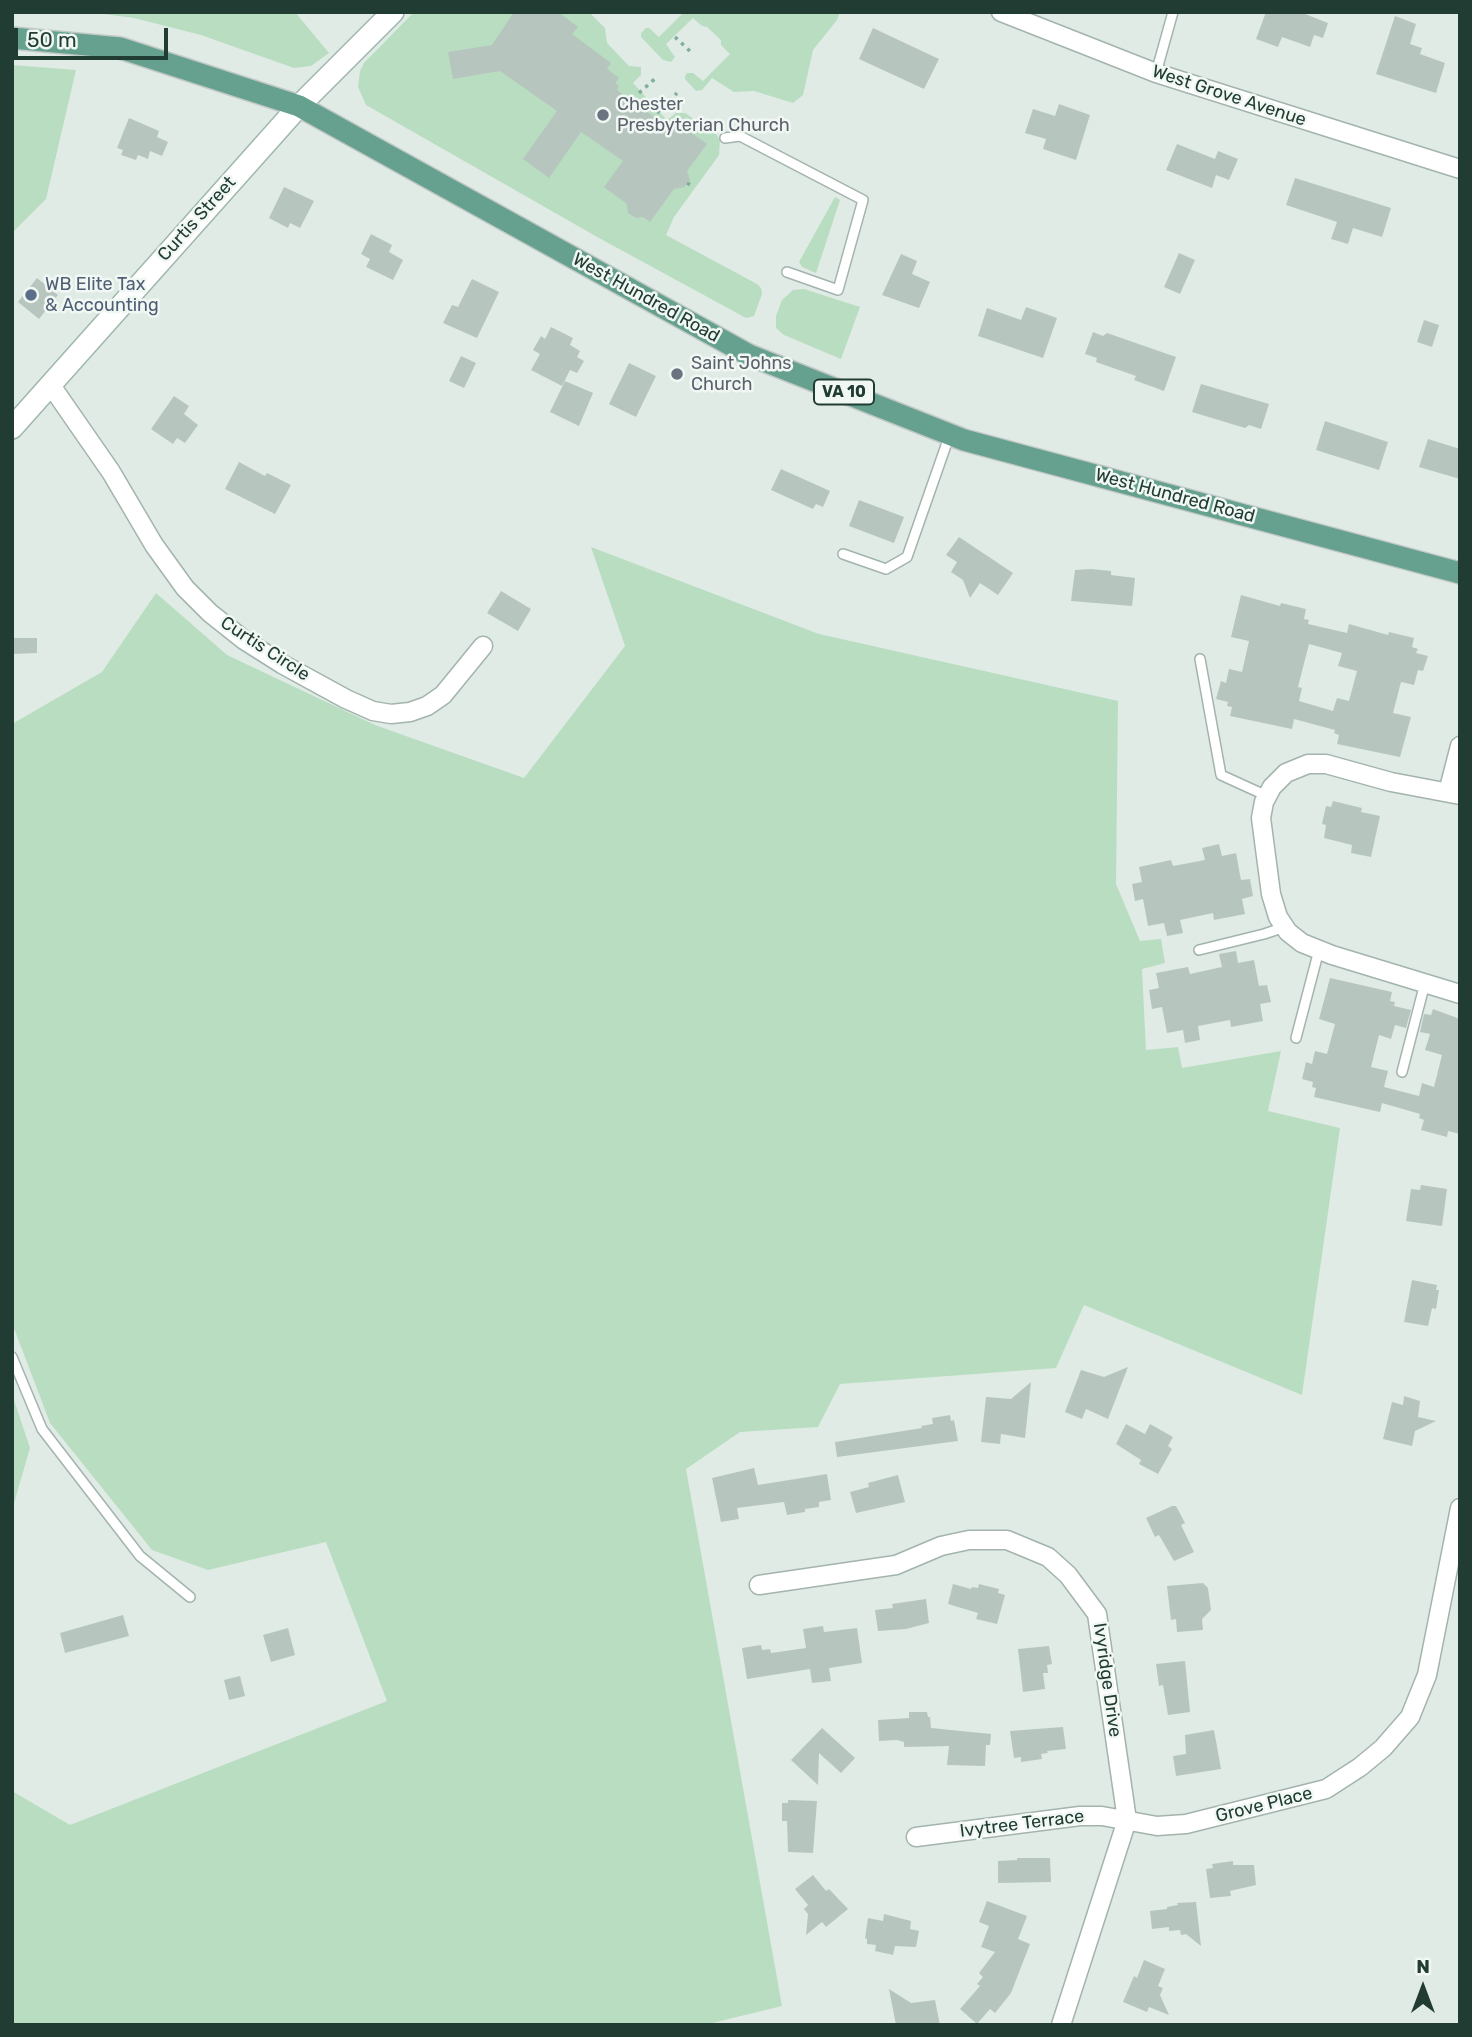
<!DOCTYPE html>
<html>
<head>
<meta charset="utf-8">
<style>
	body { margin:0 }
	#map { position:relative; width:1472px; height:2037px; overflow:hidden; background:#e0ebe6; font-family:Rubik,sans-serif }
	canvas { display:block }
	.frame { position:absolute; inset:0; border:14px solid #213c33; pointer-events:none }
	.north { position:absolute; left:1388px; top:1953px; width:70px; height:70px; -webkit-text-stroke:5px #f1f8f4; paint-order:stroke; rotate:0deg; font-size:19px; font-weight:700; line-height:28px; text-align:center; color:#213c33 }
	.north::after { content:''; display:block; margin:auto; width:24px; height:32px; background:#213c33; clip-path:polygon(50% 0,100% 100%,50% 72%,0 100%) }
	.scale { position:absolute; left:14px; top:28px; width:154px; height:32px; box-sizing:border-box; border:4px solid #213c33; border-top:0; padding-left:9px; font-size:21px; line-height:24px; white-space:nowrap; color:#213c33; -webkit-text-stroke:5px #f1f8f4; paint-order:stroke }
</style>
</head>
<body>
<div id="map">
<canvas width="1472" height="2037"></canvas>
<div class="frame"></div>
<div class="north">N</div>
<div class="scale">50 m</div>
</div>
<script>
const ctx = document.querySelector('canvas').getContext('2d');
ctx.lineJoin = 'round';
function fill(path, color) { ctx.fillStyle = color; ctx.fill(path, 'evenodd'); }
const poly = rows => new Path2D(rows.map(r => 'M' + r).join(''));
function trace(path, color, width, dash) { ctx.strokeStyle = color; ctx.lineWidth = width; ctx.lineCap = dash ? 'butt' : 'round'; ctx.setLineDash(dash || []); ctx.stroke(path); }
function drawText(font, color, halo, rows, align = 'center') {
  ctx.font = font + ' Rubik,sans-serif'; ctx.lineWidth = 5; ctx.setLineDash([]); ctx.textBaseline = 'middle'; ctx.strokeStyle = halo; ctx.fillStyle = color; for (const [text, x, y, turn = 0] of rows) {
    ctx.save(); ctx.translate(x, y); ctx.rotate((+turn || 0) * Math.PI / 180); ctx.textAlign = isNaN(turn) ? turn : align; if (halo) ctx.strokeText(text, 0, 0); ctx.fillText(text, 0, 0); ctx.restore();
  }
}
fill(poly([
	[89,12,295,12,329,53,311,66,294,68,201,35,134,18],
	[414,12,589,12,605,28,607,43,629,66,641,67,641,75,633,83,667,120,676,113,685,113,716,134,720,140,719,155,674,217,666,235,757,284,761,288,762,294,754,316,746,318,599,238,366,105,358,87,360,71,364,63],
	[684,12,840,12,837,20,813,50,803,95,793,103,754,91,734,92,712,78,702,90,696,91,685,79,685,76,687,73,693,73,703,81,730,54,721,45,721,40,707,27,702,26,693,18,666,44,675,57,671,62,663,60,641,37,641,33,646,28,649,28,659,37],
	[12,65,76,70,46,199,14,231,12,230],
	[835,197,840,200,816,273,802,267,799,262],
	[804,289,860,307,841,359,784,335,776,328,776,316,782,300,793,290],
	[591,547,819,634,1118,701,1116,884,1140,941,1161,939,1165,963,1142,969,1146,1050,1178,1047,1182,1068,1281,1051,1268,1111,1340,1128,1302,1395,1084,1305,1056,1368,840,1384,818,1427,740,1432,686,1469,782,2006,704,2025,12,2025,12,1791,70,1825,387,1701,326,1542,208,1570,152,1550,50,1423,12,1323,12,724,102,672,156,593,227,655,375,725,524,778,625,646],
	[12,1394,30,1448,12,1510]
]), '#b9ddc1');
fill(poly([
	[514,12,558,12,578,27,572,34,611,63,607,69,619,78,615,83,619,86,617,90,669,128,675,121,707,144,687,171,690,180,684,187,674,189,650,222,643,217,636,218,628,213,627,204,604,187,623,161,581,132,549,178,523,159,557,111,500,71,453,79,448,52,492,45],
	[1266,12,1300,12,1328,23,1323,38,1314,35,1310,47,1282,37,1278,47,1256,39],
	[1395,16,1416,24,1410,44,1422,48,1420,54,1445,63,1436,93,1376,74],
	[873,28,939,59,924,89,859,59],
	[1059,104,1090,115,1076,160,1043,149,1046,139,1025,133,1033,109,1055,116],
	[129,118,159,131,157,137,168,142,162,156,150,151,148,159,138,155,136,160,121,155,123,150,117,148],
	[1177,144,1215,159,1218,151,1238,159,1229,180,1216,175,1212,188,1166,170],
	[1295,178,1391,208,1382,237,1353,228,1348,244,1331,239,1337,222,1286,205],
	[284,187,314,201,300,228,290,223,288,228,269,218],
	[371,234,392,245,389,252,403,260,393,280,366,267,370,259,361,254],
	[1179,253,1195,260,1180,294,1164,287],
	[901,254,917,261,912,274,930,282,919,308,882,295],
	[37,278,58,295,39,319,18,302],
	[472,279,499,292,477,338,443,323,452,305,458,307],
	[1026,307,1057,318,1043,358,978,336,987,308,1021,320],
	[1424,320,1439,325,1432,347,1417,342],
	[551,327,573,338,570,345,580,351,577,357,584,361,577,373,570,370,562,386,531,370,540,354,533,350,541,336,545,339],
	[1093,332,1103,336,1107,333,1176,357,1164,391,1134,380,1136,376,1096,362,1097,358,1085,354],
	[461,356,476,363,464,388,449,381],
	[629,363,656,376,636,417,609,404],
	[565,381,593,393,579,426,550,412],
	[1201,384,1269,404,1261,429,1249,425,1245,428,1192,412],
	[174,396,189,406,184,414,198,425,185,443,177,438,173,444,151,429],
	[1325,421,1388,442,1379,470,1316,450],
	[1428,439,1460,449,1460,479,1419,467],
	[239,462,265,476,267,473,291,485,275,514,225,489],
	[781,469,830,491,823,507,816,504,813,509,771,490],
	[859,500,904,517,894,543,849,526],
	[959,537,1013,573,998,595,980,583,970,598,963,580,951,572,957,562,946,555],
	[1091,569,1111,571,1111,575,1135,578,1132,606,1071,601,1075,570],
	[501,591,531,609,518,631,487,613],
	[1241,595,1280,606,1281,603,1306,609,1304,619,1309,620,1308,624,1347,633,1349,624,1388,635,1389,632,1414,638,1412,647,1418,649,1416,653,1428,656,1423,671,1418,670,1414,685,1401,682,1393,713,1411,717,1400,757,1337,744,1339,735,1334,733,1335,730,1294,719,1292,729,1230,716,1232,707,1227,706,1228,702,1216,699,1221,681,1226,683,1229,669,1242,672,1249,641,1231,637],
	[1309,644,1342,653,1338,666,1357,671,1349,701,1337,698,1333,711,1299,701,1302,688,1298,687],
	[12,638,37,638,37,653,12,654],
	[1333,801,1362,808,1361,812,1380,816,1371,857,1351,853,1352,845,1324,838,1326,825,1322,824,1326,806,1331,807],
	[1219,844,1222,856,1236,853,1241,880,1250,879,1253,896,1242,899,1245,914,1214,920,1213,913,1180,920,1183,933,1167,936,1164,923,1148,926,1143,899,1135,901,1132,884,1142,882,1139,867,1171,860,1173,866,1205,860,1202,848],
	[1236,951,1238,963,1254,960,1259,986,1267,985,1271,1002,1260,1004,1263,1021,1231,1027,1230,1020,1198,1026,1200,1040,1185,1043,1183,1030,1167,1033,1162,1007,1152,1009,1149,990,1159,988,1156,973,1188,967,1190,974,1222,967,1219,954],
	[1330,978,1392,992,1390,1001,1395,1002,1394,1006,1411,1010,1406,1028,1395,1025,1391,1039,1379,1035,1371,1067,1388,1071,1384,1087,1419,1096,1422,1083,1434,1087,1442,1055,1425,1050,1430,1034,1420,1032,1424,1014,1431,1015,1433,1009,1460,1019,1460,1134,1448,1131,1447,1137,1421,1130,1424,1120,1419,1118,1420,1114,1382,1103,1380,1112,1314,1097,1316,1088,1312,1087,1313,1082,1302,1079,1306,1062,1312,1064,1315,1051,1327,1054,1335,1024,1319,1019],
	[1421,1185,1447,1189,1442,1226,1406,1221,1411,1189,1420,1190],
	[1412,1280,1437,1285,1436,1290,1439,1290,1436,1309,1432,1308,1428,1326,1404,1322],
	[1128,1367,1108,1419,1086,1409,1082,1419,1065,1412,1081,1370,1104,1377],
	[1031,1382,1025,1438,1001,1434,1000,1444,981,1442,986,1397,1011,1399],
	[1404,1396,1420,1401,1418,1417,1436,1421,1415,1431,1412,1446,1383,1439,1392,1402,1403,1405],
	[950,1415,951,1421,954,1420,958,1441,837,1457,835,1442,922,1428,921,1426,933,1424,932,1418],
	[1126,1424,1145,1434,1150,1424,1173,1437,1168,1446,1172,1449,1158,1474,1139,1464,1141,1460,1116,1444],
	[754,1468,758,1485,827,1474,831,1500,819,1502,819,1507,805,1509,805,1512,787,1515,784,1502,737,1508,739,1519,721,1522,712,1478],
	[898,1475,905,1502,856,1513,850,1492,869,1487,868,1483],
	[1172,1506,1176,1506,1185,1523,1181,1525,1194,1552,1174,1561,1159,1535,1155,1537,1146,1518],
	[1203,1583,1208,1588,1211,1610,1202,1619,1203,1630,1177,1632,1176,1619,1171,1620,1167,1586],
	[953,1584,971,1589,972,1587,978,1588,979,1584,999,1589,998,1593,1005,1595,997,1624,976,1619,978,1613,948,1604],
	[926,1599,929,1623,906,1629,878,1631,875,1610,893,1608,892,1604],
	[123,1615,129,1636,65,1653,60,1633],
	[823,1626,824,1632,857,1628,862,1663,829,1668,831,1681,812,1683,810,1669,747,1679,742,1648,761,1645,762,1650,770,1649,771,1653,806,1648,803,1629],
	[288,1628,295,1655,271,1662,263,1635],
	[1049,1646,1052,1664,1047,1665,1048,1673,1043,1673,1045,1689,1023,1692,1018,1649],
	[1185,1661,1190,1712,1168,1715,1163,1685,1159,1686,1156,1664],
	[240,1676,245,1696,229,1700,224,1680],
	[909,1712,927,1712,928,1717,930,1717,931,1728,991,1734,990,1745,986,1745,985,1766,947,1765,949,1746,904,1747,904,1742,897,1740,879,1741,878,1720,909,1718],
	[1063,1727,1066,1749,1047,1751,1048,1753,1041,1754,1042,1759,1021,1762,1021,1757,1014,1758,1010,1731],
	[822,1728,855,1758,841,1773,819,1753,818,1785,791,1760],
	[1214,1730,1221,1769,1176,1776,1173,1756,1186,1754,1185,1735],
	[788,1800,817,1801,813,1853,788,1852,787,1821,782,1821,782,1803,788,1803],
	[1017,1858,1050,1858,1051,1882,998,1883,998,1861,1017,1860],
	[1233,1861,1233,1865,1254,1865,1256,1885,1230,1891,1231,1896,1210,1898,1206,1869,1213,1868,1212,1864],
	[813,1875,826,1891,829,1889,848,1909,826,1927,822,1922,806,1935,808,1914,804,1909,808,1905,795,1889],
	[987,1901,1027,1916,1018,1939,1030,1944,1011,1993,995,2013,990,2009,977,2024,960,2009,980,1986,977,1984,983,1977,979,1973,995,1952,981,1947,989,1926,979,1922],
	[1196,1902,1201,1946,1186,1934,1181,1935,1180,1930,1169,1931,1169,1927,1152,1929,1150,1911,1167,1909,1167,1907,1178,1905,1177,1903],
	[884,1914,911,1921,910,1929,919,1931,916,1947,895,1946,893,1955,875,1951,876,1945,867,1944,867,1939,865,1938,868,1918,883,1921],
	[1144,1960,1165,1969,1158,1986,1163,1988,1160,1995,1169,2015,1149,2007,1147,2012,1123,2002,1134,1976,1137,1978],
	[889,1989,911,2003,935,2000,940,2025,896,2025]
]), '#b6c6bf');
const lane = poly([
	[1156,73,1173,12],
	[725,138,740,136,863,200,838,290,787,272],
	[843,554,886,569,907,557,950,434],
	[1200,659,1221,775,1267,796],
	[1199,950,1264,934,1285,927],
	[1296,1038,1319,950],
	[1402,1072,1425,983],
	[12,1357,42,1429,140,1556,190,1597]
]);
const street = poly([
	[1001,12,1156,73,1460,169],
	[50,384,111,472,154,545,185,588,210,613,244,640,282,664,346,699,373,711,391,714,410,712,427,706,443,695,483,646],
	[1448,792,1460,746],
	[1460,795,1391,782,1326,764,1308,764,1286,773,1272,787,1264,802,1261,818,1271,894,1278,917,1288,932,1302,943,1332,955,1460,994],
	[759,1585,896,1565,941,1546,969,1540,1007,1540,1048,1557,1068,1575,1097,1614,1127,1820,1061,2025],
	[916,1837,1080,1816,1102,1816,1157,1826,1186,1824,1326,1789,1360,1767,1383,1748,1410,1717,1427,1675,1460,1508]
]);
const secondary = poly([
	[12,428,299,106,393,12]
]);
const primary = poly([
	[12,38,120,48,299,106,749,355,964,440,1460,573]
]);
trace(lane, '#a3b3ad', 12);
trace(street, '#a3b3ad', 21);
trace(secondary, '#9fb7ad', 24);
trace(primary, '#c1c8c6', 24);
trace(poly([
	[675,37,692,53],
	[639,93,658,76],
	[657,113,677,93],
	[687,183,692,186]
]), '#81af9e', 3.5, [3.5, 5]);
trace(lane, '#fff', 9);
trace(street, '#fff', 18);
trace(secondary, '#fff', 21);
trace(primary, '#65a18e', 21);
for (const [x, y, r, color] of [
	[603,115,7,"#6b7280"],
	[31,295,7,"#5c6f8a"],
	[677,374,7,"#6b7280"]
]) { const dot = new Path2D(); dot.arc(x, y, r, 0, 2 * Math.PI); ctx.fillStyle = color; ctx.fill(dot); trace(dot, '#f1f8f4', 2.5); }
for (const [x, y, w] of [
	[844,392,60]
]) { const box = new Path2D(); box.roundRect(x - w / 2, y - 12.5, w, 25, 5); ctx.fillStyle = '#f1f8f4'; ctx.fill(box); trace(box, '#213c33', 2); }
drawText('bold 16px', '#213c33', null, [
	["VA 10",844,392]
]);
drawText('18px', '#213c33', '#f1f8f4', [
	["West Grove Avenue",1229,96,18],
	["Curtis Street",197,219,-48],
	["West Hundred Road",646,298,29],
	["West Hundred Road",1175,496,15],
	["Curtis Circle",265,649,33],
	["Ivyridge Drive",1107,1680,82],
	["Grove Place",1264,1805,-14],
	["Ivytree Terrace",1022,1824,-7]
]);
drawText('18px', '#5b616d', '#f1f8f4', [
	["Chester",617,105],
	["Presbyterian Church",617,126],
	["Saint Johns",691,364],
	["Church",691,385]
], 'left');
drawText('18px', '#4e5e75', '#f1f8f4', [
	["WB Elite Tax",45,285],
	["& Accounting",45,306]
], 'left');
</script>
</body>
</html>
